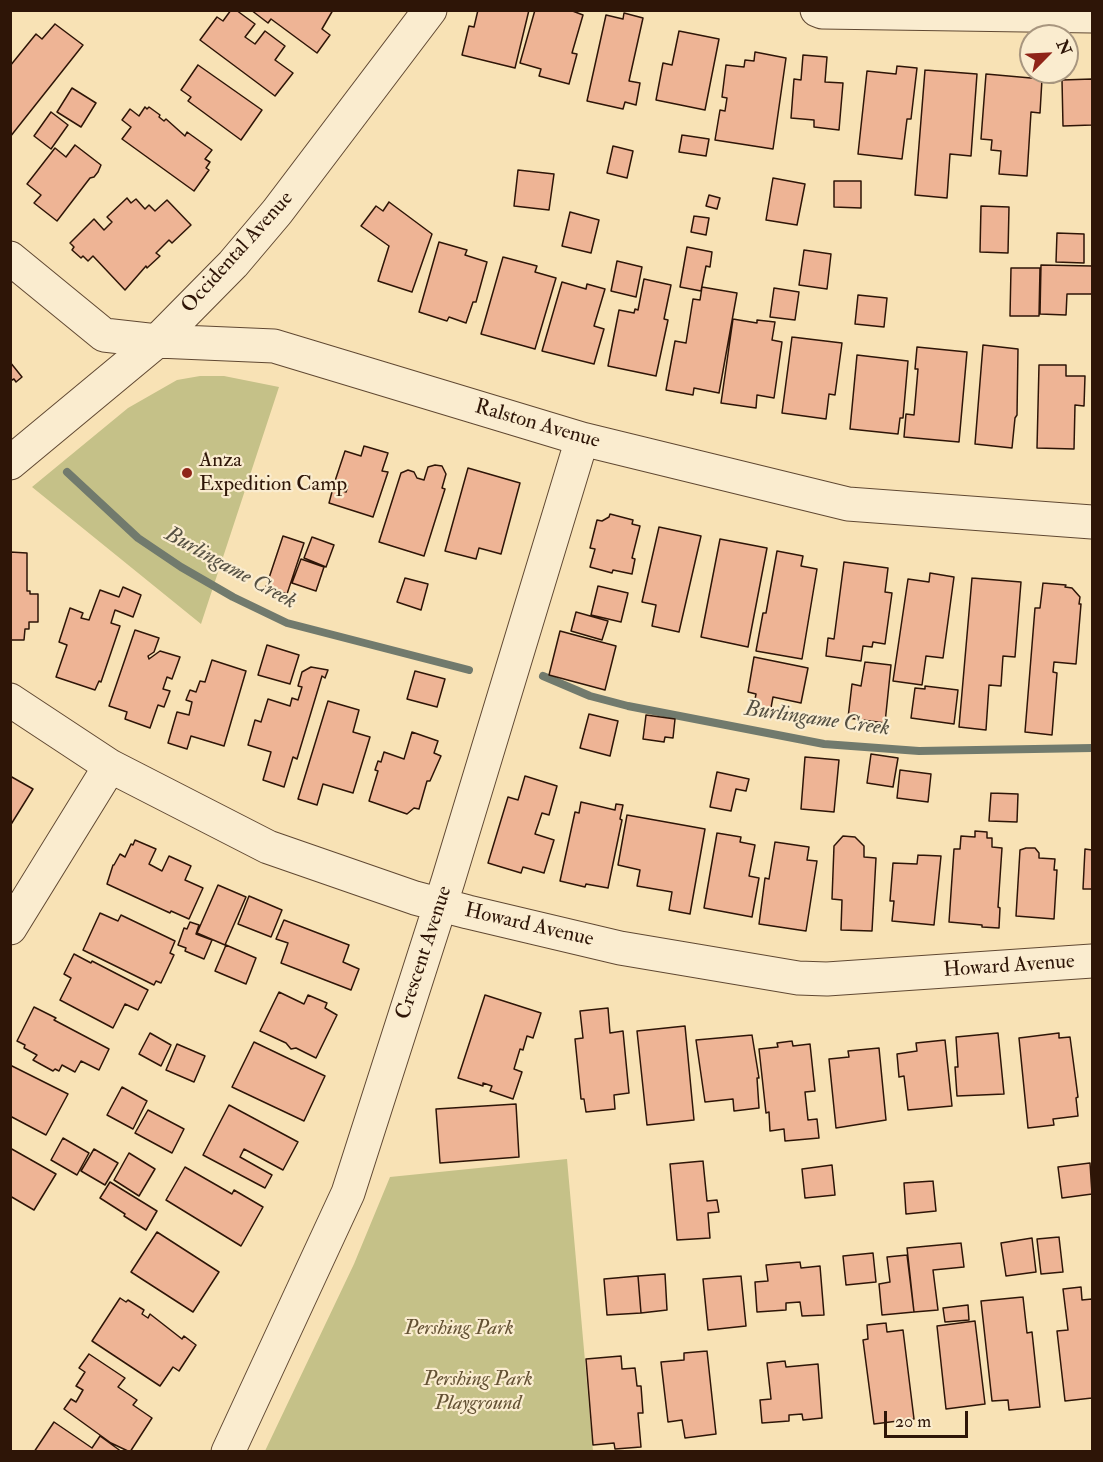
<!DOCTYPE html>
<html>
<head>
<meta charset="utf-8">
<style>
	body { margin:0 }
	#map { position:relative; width:1103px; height:1462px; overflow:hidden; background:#f8e2b5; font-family:"IM FELL Double Pica",serif }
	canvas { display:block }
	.frame { position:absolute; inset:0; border:12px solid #2e1507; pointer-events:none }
	.north { position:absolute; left:1019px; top:24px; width:60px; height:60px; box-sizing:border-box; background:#faeccf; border:2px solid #a8967f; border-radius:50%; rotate:66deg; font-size:16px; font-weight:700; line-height:24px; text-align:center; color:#2e1507 }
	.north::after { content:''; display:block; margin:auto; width:21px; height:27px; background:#8f2418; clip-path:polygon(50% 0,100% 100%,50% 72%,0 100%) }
	.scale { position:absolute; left:884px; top:1411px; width:84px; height:27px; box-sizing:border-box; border:3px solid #2e1507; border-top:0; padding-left:8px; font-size:18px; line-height:21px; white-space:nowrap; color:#2e1507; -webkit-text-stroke:4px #faeccf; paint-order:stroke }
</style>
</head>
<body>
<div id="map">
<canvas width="1103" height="1462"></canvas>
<div class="frame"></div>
<div class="north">N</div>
<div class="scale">20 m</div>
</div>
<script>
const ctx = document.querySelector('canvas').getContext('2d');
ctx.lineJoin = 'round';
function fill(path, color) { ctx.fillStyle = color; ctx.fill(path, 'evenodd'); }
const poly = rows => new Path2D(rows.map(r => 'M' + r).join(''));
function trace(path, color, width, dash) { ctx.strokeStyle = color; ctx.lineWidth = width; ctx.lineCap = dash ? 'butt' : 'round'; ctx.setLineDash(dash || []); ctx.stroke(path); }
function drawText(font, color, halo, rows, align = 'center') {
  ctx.font = font + ' "IM FELL Double Pica",serif'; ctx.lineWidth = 4.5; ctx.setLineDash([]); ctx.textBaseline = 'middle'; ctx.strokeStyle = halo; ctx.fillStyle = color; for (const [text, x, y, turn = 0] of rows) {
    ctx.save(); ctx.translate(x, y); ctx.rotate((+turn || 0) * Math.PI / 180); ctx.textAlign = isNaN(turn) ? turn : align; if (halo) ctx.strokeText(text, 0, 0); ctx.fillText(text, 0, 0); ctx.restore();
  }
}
fill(poly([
	[200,376,224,376,279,387,201,624,32,487,128,408,177,380],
	[567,1159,593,1451,265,1451,354,1264,390,1177]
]), '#c5c188');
trace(poly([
	[67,472,138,538,181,567,233,597,287,623,469,670],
	[543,676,590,696,628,706,824,744,919,751,1092,748]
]), '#717a6d', 8);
const building = poly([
	[231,10,236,10,255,24,245,37,255,44,265,31,285,46,275,60,293,73,275,96,200,40,217,17,223,21,231,10],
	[251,10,333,10,322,29,330,35,317,53,271,19,268,23,251,10],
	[478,10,529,10,515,68,462,55,469,26,474,27,478,10],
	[535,10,570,10,583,15,572,53,577,54,569,84,539,76,541,69,520,63,535,10],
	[624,13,643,18,629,81,640,83,636,105,625,102,623,109,587,101,606,15,623,19,624,13],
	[55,24,83,45,10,137,10,66,36,34,42,39,55,24],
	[679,31,719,39,705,110,656,100,663,63,672,65,679,31],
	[755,52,786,58,773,149,715,140,720,110,725,111,727,98,722,97,726,65,744,67,745,60,754,61,755,52],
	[803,55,827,57,825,82,843,83,839,130,814,127,814,120,791,118,794,79,801,80,803,55],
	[198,65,262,110,241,140,188,101,191,97,181,90,198,65],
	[897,66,917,68,911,119,907,119,902,159,858,154,867,71,896,74,897,66],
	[925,70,977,74,971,156,950,154,947,198,915,195,925,70],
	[986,74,1042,79,1040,113,1031,112,1027,176,999,174,1001,151,991,150,992,140,981,139,986,74],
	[1092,79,1092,125,1063,126,1062,80,1092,79],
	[72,88,96,103,81,127,57,112,72,88],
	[145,107,147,109,149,107,160,115,159,117,164,121,166,119,185,136,187,132,212,150,205,159,210,162,206,168,209,170,194,191,122,139,131,127,122,120,130,109,139,116,145,107],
	[51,112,68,125,51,149,34,136,51,112],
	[682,135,709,139,706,156,679,152,682,135],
	[75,145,101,165,98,172,94,177,90,178,57,221,34,203,41,195,27,184,55,148,66,157,75,145],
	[613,146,633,151,627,178,607,173,613,146],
	[518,170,554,174,549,210,514,206,518,170],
	[773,178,805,184,797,225,766,220,773,178],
	[834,181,861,181,861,208,834,207,834,181],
	[709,195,720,198,717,209,706,206,709,195],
	[127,198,131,203,136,199,145,209,149,205,155,211,167,200,191,225,172,243,169,240,156,253,160,256,147,268,146,266,125,290,93,256,88,261,83,256,81,258,72,250,74,247,70,243,94,219,104,230,112,222,107,217,127,198],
	[389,202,432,234,412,292,378,281,389,246,361,226,376,206,383,211,389,202],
	[981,206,1009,207,1008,253,980,252,981,206],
	[570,212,599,220,591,253,562,246,570,212],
	[694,216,709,218,706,235,691,232,694,216],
	[1057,233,1084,234,1084,263,1056,262,1057,233],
	[439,242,467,250,465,255,487,262,476,302,473,302,466,323,449,317,447,321,419,312,439,242],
	[687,247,712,252,710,267,706,266,701,291,680,287,687,247],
	[804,250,831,254,827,289,799,285,804,250],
	[503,257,537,266,535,272,556,278,535,349,481,334,503,257],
	[617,261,642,267,636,297,611,291,617,261],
	[1041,265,1092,266,1092,294,1067,294,1066,315,1040,314,1041,265],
	[1011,268,1040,268,1039,316,1010,316,1011,268],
	[644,279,671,285,664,319,668,320,656,376,608,366,619,310,634,313,635,309,638,310,644,279],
	[562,282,586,289,587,284,605,289,594,326,604,329,594,364,542,351,562,282],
	[702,287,737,293,719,393,694,388,693,395,666,390,675,341,686,343,693,299,700,300,702,287],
	[774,288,799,292,795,320,770,317,774,288],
	[858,295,887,298,884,327,855,324,858,295],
	[733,319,757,323,757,320,775,322,772,340,782,342,774,398,757,395,756,408,721,403,733,319],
	[792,337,842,343,835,395,829,394,826,419,782,413,792,337],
	[983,345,1018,349,1017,415,1015,418,1012,448,975,444,983,345],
	[917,347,967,352,959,442,904,437,906,414,914,415,918,369,915,369,917,347],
	[857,355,908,361,903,418,900,418,898,434,850,429,857,355],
	[10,362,22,377,16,382,14,379,10,381,10,362],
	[1039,365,1066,365,1066,376,1085,376,1084,406,1075,405,1074,449,1037,448,1039,365],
	[364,446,388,453,382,471,388,472,373,517,329,503,333,488,346,492,348,486,335,481,345,451,361,456,364,446],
	[435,465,442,466,446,474,442,488,445,489,424,556,379,542,401,473,408,470,414,472,417,478,424,480,428,467,435,465],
	[468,468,520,483,501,554,479,548,476,559,445,551,468,468],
	[610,514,633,520,632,524,640,526,632,558,635,559,632,574,613,570,612,573,590,567,595,549,590,548,597,520,602,521,609,517,610,514],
	[659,527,701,536,679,632,652,626,656,605,642,602,659,527],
	[283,536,304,543,287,594,266,587,283,536],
	[312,537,334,545,326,567,304,558,312,537],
	[720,539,767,548,748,647,701,637,720,539],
	[777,551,803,556,801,566,817,569,802,659,756,651,763,613,766,613,777,551],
	[10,552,27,553,27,591,30,591,30,594,38,594,38,622,29,622,29,629,25,629,24,640,10,640,10,552],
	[301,559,324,567,316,591,292,583,301,559],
	[844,562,888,568,885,592,892,593,885,644,873,642,872,647,863,646,861,661,826,656,828,638,834,639,844,562],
	[930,573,954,577,943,658,926,656,922,685,893,681,908,579,929,582,930,573],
	[405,578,428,584,421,610,397,602,405,578],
	[972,578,1021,582,1015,657,1003,656,1001,686,989,685,986,730,959,727,972,578],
	[1043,583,1066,585,1065,587,1072,588,1080,597,1079,604,1081,604,1076,664,1054,662,1053,672,1057,673,1052,735,1025,732,1035,608,1040,608,1043,583],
	[598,586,628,593,621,622,591,615,598,586],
	[123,587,141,595,133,617,115,610,111,623,120,626,101,682,99,681,95,690,56,677,67,645,59,642,70,608,83,613,81,618,89,620,100,590,119,597,123,587],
	[576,612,608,621,602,640,571,631,576,612],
	[135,630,159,638,154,652,148,656,149,659,160,651,180,657,172,679,167,677,163,689,170,691,164,707,158,705,150,728,125,719,127,712,109,706,135,630],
	[560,631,616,646,605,690,549,675,560,631],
	[267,645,299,655,290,684,258,675,267,645],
	[754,657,808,668,801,703,773,697,770,713,753,710,756,694,748,692,754,657],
	[212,660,246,671,224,746,191,736,187,749,168,743,177,712,189,715,192,702,186,700,190,690,196,692,200,681,205,682,212,660],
	[865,662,891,665,885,723,848,718,852,684,861,686,865,662],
	[311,667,328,670,325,678,322,676,297,759,293,757,284,787,263,780,271,752,248,745,255,720,261,722,268,699,290,706,292,698,298,700,302,687,298,686,302,672,311,667],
	[415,671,445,679,437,707,407,699,415,671],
	[925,686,958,690,954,724,911,718,915,688,925,689,925,686],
	[328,701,359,710,353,732,370,737,353,793,323,784,317,805,298,799,328,701],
	[589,714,618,721,610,756,580,748,589,714],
	[646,715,675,719,673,738,665,737,664,742,643,739,646,715],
	[412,732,438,741,434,753,441,756,430,781,427,781,419,809,414,808,407,814,369,801,378,771,375,770,378,761,381,762,384,752,404,759,412,732],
	[871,754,898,758,893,787,867,783,871,754],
	[805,757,839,760,834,812,801,809,805,757],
	[900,770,931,774,928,802,897,798,900,770],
	[717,772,749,779,746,791,736,789,731,811,710,807,717,772],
	[10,776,33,789,10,826,10,776],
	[525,776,557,786,549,815,542,813,535,834,554,840,544,873,523,867,521,873,488,863,508,797,518,800,525,776],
	[991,793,1018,794,1017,822,989,821,991,793],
	[581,802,615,810,616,804,623,805,620,819,622,820,608,888,586,884,585,887,560,881,575,812,579,813,581,802],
	[627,815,705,829,690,914,669,910,672,892,637,886,640,870,618,865,627,815],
	[975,831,987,832,987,838,992,838,992,847,1002,848,998,907,1000,908,999,928,982,927,982,925,949,922,954,849,960,849,961,836,975,837,975,831],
	[717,833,741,837,740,842,755,845,749,876,759,878,752,917,704,908,717,833],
	[843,836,855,837,864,846,864,857,876,858,872,931,841,930,842,900,832,899,834,846,843,836],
	[135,840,156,849,149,864,162,871,169,856,191,866,185,880,203,888,189,919,171,911,170,913,107,884,113,865,114,865,120,854,125,857,131,844,133,845,135,840],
	[775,842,809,847,807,860,817,861,806,931,759,924,765,878,769,879,775,842],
	[1026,848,1035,848,1039,853,1039,858,1055,859,1054,870,1057,870,1054,919,1016,916,1020,850,1026,848],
	[1085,849,1092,850,1092,913,1092,889,1083,889,1085,849],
	[918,855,941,856,934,925,892,921,894,901,890,901,893,863,917,864,918,855],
	[218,885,246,897,225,945,197,933,218,885],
	[249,896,282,910,271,937,238,924,249,896],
	[100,913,118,921,121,915,175,941,170,953,174,955,161,983,156,981,154,985,83,950,100,913],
	[284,920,349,945,343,962,359,969,351,990,281,963,288,943,276,939,284,920],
	[190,922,199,925,196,934,212,940,204,959,185,951,186,948,178,945,184,928,187,929,190,922],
	[226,945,256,958,246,984,215,971,226,945],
	[74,954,91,963,92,961,148,990,138,1010,125,1004,113,1028,60,1000,71,978,64,974,74,954],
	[279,992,304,1004,308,995,327,1003,325,1008,337,1015,316,1058,296,1048,291,1049,286,1043,260,1031,279,992],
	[485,995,541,1013,533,1038,527,1036,523,1050,520,1049,514,1069,522,1072,513,1099,490,1091,492,1086,483,1083,483,1086,458,1078,485,995],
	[34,1007,56,1018,54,1020,109,1049,99,1070,81,1061,75,1072,62,1065,59,1071,55,1069,53,1071,33,1060,37,1055,24,1048,25,1045,17,1041,34,1007],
	[608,1008,610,1033,623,1031,629,1093,614,1095,615,1109,586,1112,584,1099,581,1099,575,1039,583,1038,580,1011,608,1008],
	[685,1026,694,1120,647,1125,637,1031,685,1026],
	[150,1033,171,1045,161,1066,139,1054,150,1033],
	[998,1033,1004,1094,957,1096,955,1067,958,1067,956,1037,998,1033],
	[1059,1033,1059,1038,1070,1037,1078,1097,1076,1098,1078,1116,1053,1119,1054,1125,1028,1128,1019,1038,1059,1033],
	[752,1035,759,1078,757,1078,759,1108,734,1111,733,1099,705,1102,696,1040,752,1035],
	[945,1040,952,1106,908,1110,904,1076,899,1077,897,1054,917,1051,916,1043,945,1040],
	[792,1041,793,1046,810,1044,815,1091,805,1092,808,1120,817,1119,819,1138,785,1141,784,1129,770,1131,769,1112,766,1113,759,1049,778,1047,777,1043,792,1041],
	[254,1042,325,1076,304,1121,232,1087,254,1042],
	[177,1044,205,1056,194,1082,166,1070,177,1044],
	[879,1048,886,1120,836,1128,829,1059,849,1057,848,1051,879,1048],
	[10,1065,68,1094,46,1135,10,1116,10,1065],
	[122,1087,147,1101,133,1129,107,1115,122,1087],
	[516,1104,519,1157,440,1163,436,1109,516,1104],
	[229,1105,298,1142,283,1170,244,1149,240,1157,272,1175,265,1188,203,1155,229,1105],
	[148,1110,184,1129,172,1153,135,1133,148,1110],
	[63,1138,89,1153,77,1175,51,1160,63,1138],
	[10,1148,56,1174,34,1210,10,1196,10,1148],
	[94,1149,118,1163,105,1185,81,1171,94,1149],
	[129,1153,155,1169,139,1196,114,1180,129,1153],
	[703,1161,707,1201,717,1200,719,1212,708,1213,710,1238,677,1240,670,1164,703,1161],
	[1090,1163,1092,1194,1062,1198,1058,1167,1090,1163],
	[832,1165,835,1195,805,1198,802,1169,832,1165],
	[185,1167,232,1194,234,1190,263,1207,241,1246,166,1200,185,1167],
	[933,1181,936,1211,906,1214,904,1183,933,1181],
	[110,1182,157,1211,146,1230,124,1216,125,1214,100,1198,110,1182],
	[157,1232,219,1272,193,1312,131,1272,157,1232],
	[1059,1237,1063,1272,1041,1274,1037,1239,1059,1237],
	[1032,1238,1036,1272,1006,1276,1001,1243,1032,1238],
	[961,1243,964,1267,933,1270,938,1310,914,1312,907,1248,961,1243],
	[873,1253,876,1282,846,1285,843,1256,873,1253],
	[907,1255,914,1312,882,1315,879,1284,890,1282,887,1257,907,1255],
	[800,1262,801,1268,820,1266,824,1315,802,1316,800,1302,786,1303,786,1310,757,1312,755,1282,768,1281,766,1265,800,1262],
	[665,1274,667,1310,641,1313,638,1276,665,1274],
	[638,1276,641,1313,607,1315,604,1279,638,1276],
	[741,1276,746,1326,708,1330,703,1279,741,1276],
	[1081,1287,1082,1300,1092,1299,1092,1398,1065,1401,1057,1331,1068,1330,1063,1289,1081,1287],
	[1023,1297,1027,1333,1032,1332,1040,1407,1009,1410,1008,1400,992,1401,981,1301,1023,1297],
	[120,1298,126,1302,128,1300,144,1310,142,1314,148,1318,150,1314,182,1339,184,1336,196,1345,179,1371,173,1367,160,1386,92,1341,120,1298],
	[968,1305,969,1320,945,1322,943,1308,968,1305],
	[975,1321,985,1404,946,1409,937,1326,975,1321],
	[886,1323,887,1332,903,1330,914,1419,874,1424,863,1340,868,1339,867,1325,886,1323],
	[707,1351,716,1434,685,1438,682,1420,668,1422,661,1362,684,1360,684,1353,707,1351],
	[89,1354,125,1378,118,1387,137,1400,133,1405,152,1418,130,1452,111,1443,64,1409,71,1399,76,1402,83,1390,76,1386,85,1372,79,1368,89,1354],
	[621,1356,622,1369,635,1368,637,1386,641,1386,643,1413,638,1413,641,1447,615,1449,614,1443,593,1445,586,1359,621,1356],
	[785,1361,786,1367,818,1364,822,1418,803,1420,802,1414,789,1415,789,1421,762,1423,760,1400,771,1399,767,1363,785,1361],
	[54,1422,92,1448,100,1436,122,1452,34,1452,54,1422]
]);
fill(building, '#eeb495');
trace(building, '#2e1507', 1.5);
const minor = poly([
	[817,10,822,12,1092,16],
	[10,258,104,335,157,341,274,346,582,439,848,504,1092,522],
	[10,463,157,341,233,264,277,212,430,10],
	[10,700,110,766,268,847,415,898,468,912,620,948,798,978,827,979,1092,961],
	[10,928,110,766],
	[228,1452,348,1193,448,881,582,439]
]);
trace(minor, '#604832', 35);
trace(minor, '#faeccf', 33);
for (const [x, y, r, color] of [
	[187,473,6,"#8f2418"]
]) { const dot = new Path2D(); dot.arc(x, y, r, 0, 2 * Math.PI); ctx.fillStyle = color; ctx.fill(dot); trace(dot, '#faeccf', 2); }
drawText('21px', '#2e1507', '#faeccf', [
	["Occidental Avenue",238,253,-48],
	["Ralston Avenue",537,425,16],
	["Howard Avenue",529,926,13],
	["Crescent Avenue",425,953,-72],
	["Howard Avenue",1009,967,-4]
]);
drawText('21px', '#2e1507', '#faeccf', [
	["Anza",199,461],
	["Expedition Camp",199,485]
], 'left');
drawText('italic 21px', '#635134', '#faeccf', [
	["Pershing Park",459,1329],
	["Pershing Park",478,1380],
	["Playground",478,1404]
]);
drawText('italic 22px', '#555042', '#faeccf', [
	["Burlingame Creek",230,569,29],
	["Burlingame Creek",817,720,8]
]);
</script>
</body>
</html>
